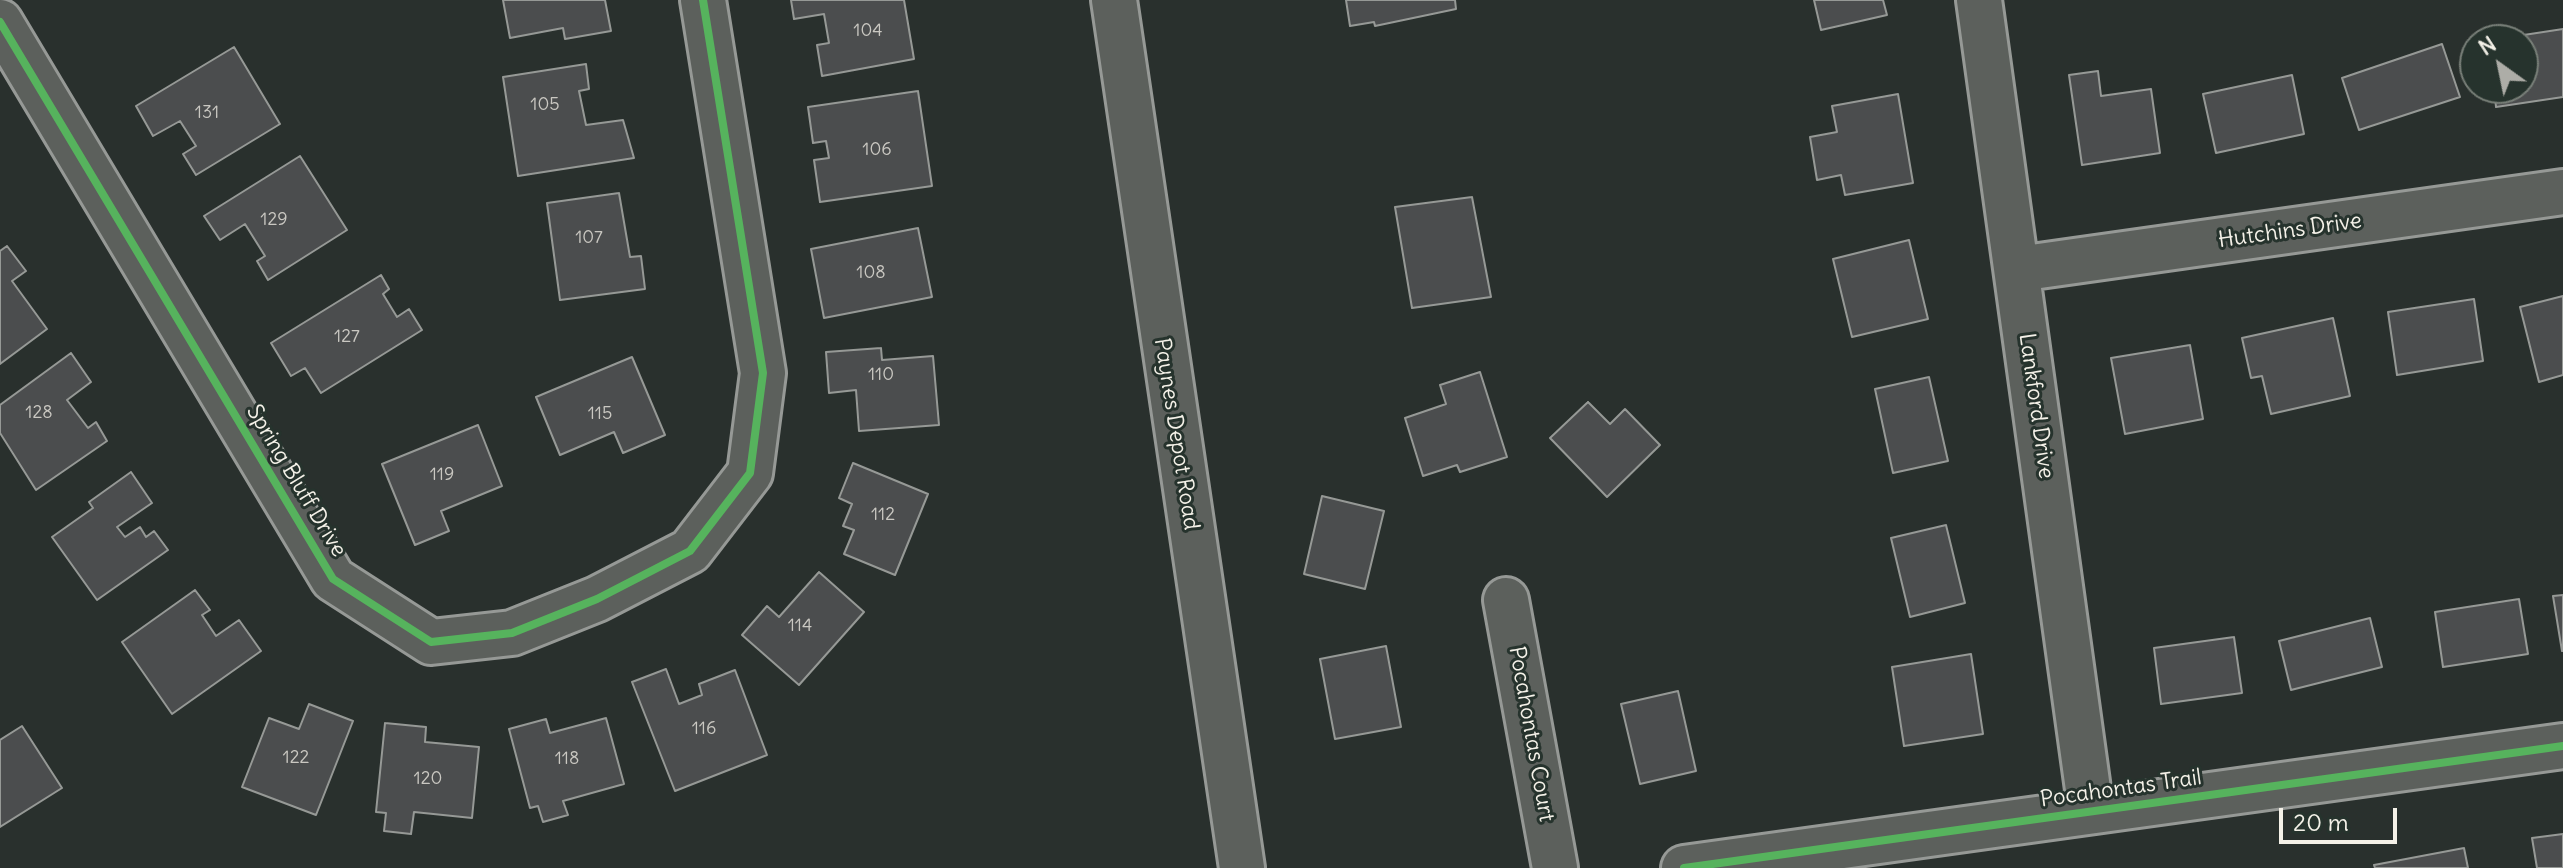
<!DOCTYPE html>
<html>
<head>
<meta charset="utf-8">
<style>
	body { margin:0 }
	#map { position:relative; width:2563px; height:868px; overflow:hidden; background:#29302d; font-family:Delius,sans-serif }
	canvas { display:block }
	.north { position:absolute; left:2459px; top:24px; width:80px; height:80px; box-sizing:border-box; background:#26332d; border:2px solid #787f78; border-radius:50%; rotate:327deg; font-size:22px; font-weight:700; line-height:32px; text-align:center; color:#f4f1e8 }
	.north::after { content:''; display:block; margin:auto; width:28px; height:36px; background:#adada7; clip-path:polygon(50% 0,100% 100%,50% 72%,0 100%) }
	.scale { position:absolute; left:2279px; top:808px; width:118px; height:36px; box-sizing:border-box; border:4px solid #f4f1e8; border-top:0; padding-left:10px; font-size:24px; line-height:28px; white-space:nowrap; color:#f4f1e8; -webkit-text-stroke:6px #26332d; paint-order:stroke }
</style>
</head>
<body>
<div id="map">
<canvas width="2563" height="868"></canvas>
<div class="north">N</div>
<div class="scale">20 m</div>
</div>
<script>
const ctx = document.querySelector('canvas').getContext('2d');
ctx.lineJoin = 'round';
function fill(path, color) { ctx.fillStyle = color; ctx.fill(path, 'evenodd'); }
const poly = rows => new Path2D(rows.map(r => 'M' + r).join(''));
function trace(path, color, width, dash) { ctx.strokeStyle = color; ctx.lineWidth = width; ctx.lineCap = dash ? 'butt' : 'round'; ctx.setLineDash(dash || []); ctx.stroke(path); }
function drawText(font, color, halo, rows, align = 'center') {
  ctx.font = font + ' Delius,sans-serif'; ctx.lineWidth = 6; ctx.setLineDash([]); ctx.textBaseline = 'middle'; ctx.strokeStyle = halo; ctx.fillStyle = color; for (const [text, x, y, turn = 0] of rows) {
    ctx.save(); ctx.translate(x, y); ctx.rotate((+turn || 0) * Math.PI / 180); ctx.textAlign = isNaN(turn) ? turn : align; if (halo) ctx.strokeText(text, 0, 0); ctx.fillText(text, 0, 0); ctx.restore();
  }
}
const building = poly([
	[503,0,605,0,611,31,565,39,563,28,510,38,503,0],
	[791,0,904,0,914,59,822,76,817,45,829,43,824,14,794,19,791,0],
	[1346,0,1455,0,1456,9,1375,26,1374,22,1350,26,1346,0],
	[1814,0,1883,0,1887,15,1821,30,1814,0],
	[2563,29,2563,97,2496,107,2494,88,2523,88,2523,40,2491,40,2563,29],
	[2442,44,2460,97,2359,130,2342,78,2442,44],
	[234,47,280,124,196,175,183,154,196,146,180,121,153,136,136,106,234,47],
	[586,64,589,89,579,91,586,125,623,120,634,158,518,176,503,77,586,64],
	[2098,71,2101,96,2151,89,2160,153,2082,165,2069,75,2098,71],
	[2292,75,2304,134,2216,153,2203,94,2292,75],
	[918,91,932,186,820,202,814,160,829,158,826,141,813,143,808,107,918,91],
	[1898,94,1913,183,1845,195,1841,175,1817,180,1810,137,1837,132,1832,106,1898,94],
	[300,156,347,230,268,280,257,261,265,256,245,224,220,240,204,216,300,156],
	[619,193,630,257,641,256,645,289,560,300,547,203,619,193],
	[1472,197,1491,297,1412,308,1395,207,1472,197],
	[918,228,932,297,824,318,811,249,918,228],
	[1909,240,1928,319,1852,337,1833,259,1909,240],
	[7,246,26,271,12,281,47,329,0,364,0,251,7,246],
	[381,275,389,289,383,294,397,317,409,309,422,330,321,393,305,368,291,376,271,343,381,275],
	[2563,296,2563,375,2539,382,2520,307,2563,296],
	[2474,299,2483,361,2397,375,2388,312,2474,299],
	[2333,318,2350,396,2271,414,2262,376,2251,378,2242,338,2333,318],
	[2190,345,2203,419,2125,434,2111,358,2190,345],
	[881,348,882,360,933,356,939,425,859,431,856,390,829,393,826,352,881,348],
	[71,353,91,382,67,400,88,428,96,422,107,441,36,490,0,433,0,405,71,353],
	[632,357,665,435,623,453,614,432,560,455,536,397,632,357],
	[1480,372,1507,457,1460,472,1457,465,1423,476,1405,418,1446,404,1440,385,1480,372],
	[1929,377,1948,461,1893,473,1875,389,1929,377],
	[1588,402,1610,424,1625,409,1660,445,1607,497,1550,438,1588,402],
	[478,425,502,486,441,511,449,531,415,545,382,464,478,425],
	[853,463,928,494,895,575,844,554,854,530,843,526,852,504,839,498,853,463],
	[131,472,152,503,117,527,125,537,140,527,146,537,154,531,168,550,97,600,52,537,93,508,89,502,131,472],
	[1322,496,1384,511,1365,589,1304,574,1322,496],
	[1946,525,1965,603,1910,617,1891,538,1946,525],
	[819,572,864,612,799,685,742,635,767,606,779,617,819,572],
	[195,590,210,610,202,615,216,636,239,620,261,651,172,714,122,642,195,590],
	[2563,595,2563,651,2562,651,2553,596,2563,595],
	[2519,599,2528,654,2443,667,2435,612,2519,599],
	[2370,618,2382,667,2291,690,2279,641,2370,618],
	[2234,637,2242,693,2161,704,2154,648,2234,637],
	[1386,646,1401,727,1335,739,1320,659,1386,646],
	[1971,654,1983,734,1904,746,1892,667,1971,654],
	[666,669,679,704,702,695,699,684,735,670,767,755,675,791,632,682,666,669],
	[1678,691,1696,771,1640,784,1621,704,1678,691],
	[309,704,353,721,316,815,242,787,269,718,299,729,309,704],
	[606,718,624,784,563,801,568,815,543,822,538,806,530,808,509,729,546,719,550,733,606,718],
	[385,723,426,727,425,742,479,747,472,818,414,812,411,834,384,831,386,813,376,812,385,723],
	[22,726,62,788,0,827,0,740,22,726],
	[2563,834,2563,868,2537,868,2532,838,2563,834],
	[2464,848,2468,868,2375,868,2374,865,2464,848]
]);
fill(building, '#4b4d4e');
trace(building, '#969996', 2);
const minor = poly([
	[1979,0,2091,811],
	[0,22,333,579,431,642,512,633,597,599,690,551,750,473,763,373,703,0],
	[2018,269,2563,192],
	[1506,600,1555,868],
	[1684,868,2563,746]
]);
const primary = poly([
	[1114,0,1242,868]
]);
trace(minor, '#969996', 50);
trace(primary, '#969996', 50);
trace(minor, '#5c605c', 44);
trace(primary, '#5c605c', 44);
trace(poly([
	[0,22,333,579,431,642,512,633,597,599,690,551,750,473,763,373,703,0],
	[1684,868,2563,746]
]), '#56b35d', 8);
drawText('18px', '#cac8c2', null, [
	["104",868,31],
	["105",545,105],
	["131",207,113],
	["106",877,150],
	["129",274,220],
	["107",589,238],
	["108",871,273],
	["127",347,337],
	["110",881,375],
	["128",39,413],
	["115",600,414],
	["119",442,475],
	["112",883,515],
	["114",800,626],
	["116",704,729],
	["122",296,758],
	["118",567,759],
	["120",428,779]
]);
drawText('22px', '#f4f1e8', '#26332d', [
	["Hutchins Drive",2290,231,-8],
	["Lankford Drive",2036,406,82],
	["Paynes Depot Road",1176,434,81],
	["Spring Bluff Drive",296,481,59],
	["Pocahontas Court",1531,734,80],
	["Pocahontas Trail",2121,789,-8]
]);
</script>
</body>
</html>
